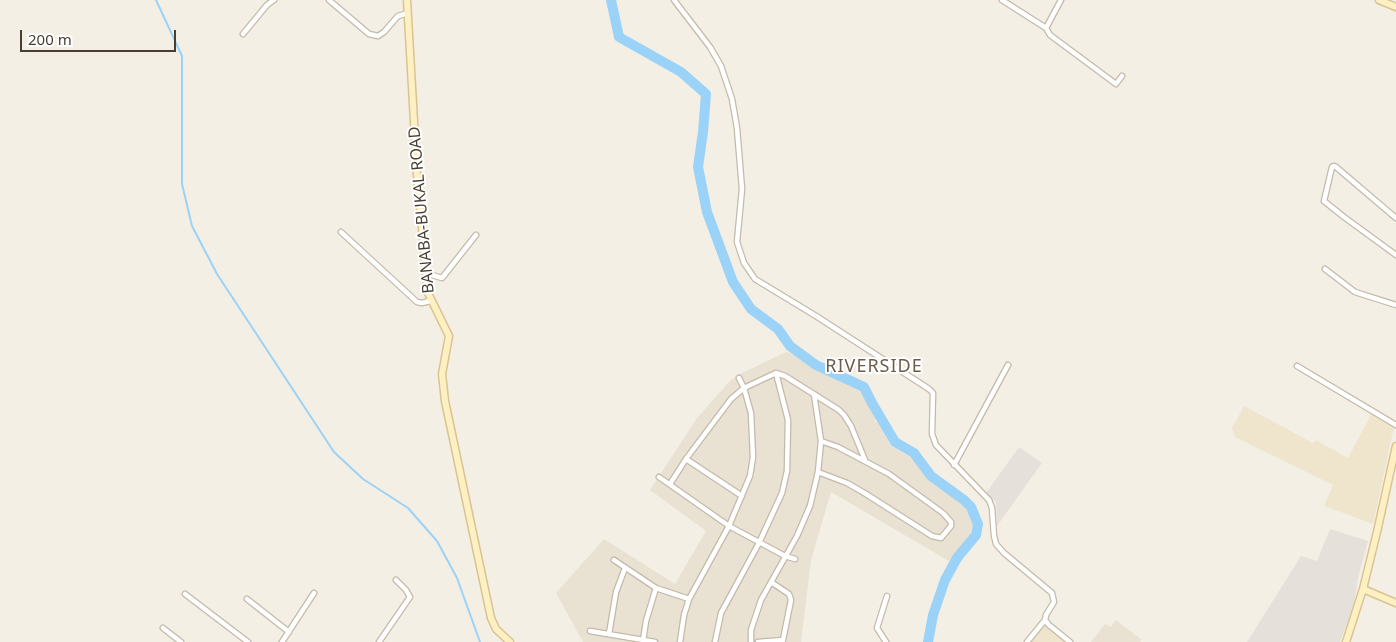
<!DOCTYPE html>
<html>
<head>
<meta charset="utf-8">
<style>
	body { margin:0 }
	#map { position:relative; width:1396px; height:642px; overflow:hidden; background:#f4efe5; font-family:"Noto Sans",sans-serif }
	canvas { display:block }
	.scale { position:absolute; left:20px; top:30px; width:156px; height:22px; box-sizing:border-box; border:2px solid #473f34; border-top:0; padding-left:6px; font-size:15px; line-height:18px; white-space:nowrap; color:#473f34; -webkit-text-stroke:4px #fff; paint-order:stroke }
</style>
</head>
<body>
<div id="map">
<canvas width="1396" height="642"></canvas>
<div class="scale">200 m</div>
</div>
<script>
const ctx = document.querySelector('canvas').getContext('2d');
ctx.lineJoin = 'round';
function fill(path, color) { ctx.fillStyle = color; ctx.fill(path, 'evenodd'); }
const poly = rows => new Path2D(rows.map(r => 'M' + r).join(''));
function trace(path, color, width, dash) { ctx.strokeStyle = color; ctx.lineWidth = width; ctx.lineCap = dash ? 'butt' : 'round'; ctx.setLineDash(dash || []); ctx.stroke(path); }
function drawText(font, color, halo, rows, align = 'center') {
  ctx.font = font + ' "Noto Sans",sans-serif'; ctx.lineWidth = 4; ctx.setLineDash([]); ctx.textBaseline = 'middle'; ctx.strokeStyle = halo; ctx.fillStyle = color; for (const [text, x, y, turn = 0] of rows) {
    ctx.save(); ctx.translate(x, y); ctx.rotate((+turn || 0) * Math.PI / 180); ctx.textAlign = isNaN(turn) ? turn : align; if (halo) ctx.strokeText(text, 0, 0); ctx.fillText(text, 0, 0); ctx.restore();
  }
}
fill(poly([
	[786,352,791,353,811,366,852,383,861,390,871,406,876,423,878,423,891,446,914,459,929,481,958,500,967,509,973,523,970,535,967,541,949,561,831,492,811,560,801,642,583,642,556,593,604,539,675,584,706,531,650,490,697,418,729,382,738,375],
	[1116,620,1142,640,1140,642,1091,642,1105,624,1111,627]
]), '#e9e1d2');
fill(poly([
	[1019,447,1042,463,997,526,996,502,986,493],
	[1330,529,1368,541,1358,578,1354,606,1340,642,1247,642,1301,556,1317,561]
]), '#e6e0da');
fill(poly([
	[1244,406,1313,443,1316,440,1348,458,1372,413,1394,427,1373,524,1324,506,1333,485,1235,437,1232,428],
	[1044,624,1066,642,1031,642]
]), '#efe5cd');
trace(poly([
	[156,0,182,56,182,184,192,226,217,274,334,452,363,479,408,508,437,541,457,578,480,642]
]), '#9bd2f7', 2);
trace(poly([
	[611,0,619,37,681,72,706,94,703,132,698,167,707,212,733,282,751,309,778,329,790,346,816,365,864,387,872,403,895,442,914,453,931,476,964,500,971,507,978,524,976,535,957,558,945,580,933,615,928,642]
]), '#9bd2f7', 10);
const street = poly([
	[329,0,369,34,378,36,384,32,398,16,408,13],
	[674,0,710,47,721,66,732,99,737,128,742,189,737,242,744,263,755,279,816,316,929,389,933,393,932,434,936,445,989,500,992,508,994,536,996,544,1004,553,1052,593,1054,602,1046,615,1045,620,1049,625,1070,642],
	[1002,0,1046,28,1050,35,1116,84,1122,76],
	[1046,28,1061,0],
	[243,34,267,5,274,0],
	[1396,218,1336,167,1334,166,1332,167,1324,201,1344,217,1396,255],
	[341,232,417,302,422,303,430,301],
	[1325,269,1355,292,1396,305],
	[425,273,442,278,476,235],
	[1297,366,1396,425],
	[686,459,742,496],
	[954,465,1008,365],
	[818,472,847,483,866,494,932,536,941,538,951,526,951,522,943,513,889,474,838,447,821,441],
	[659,477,729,526,785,556,795,559],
	[670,484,686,459,731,399,744,388,776,373,785,376,839,410,844,415,851,426,865,460],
	[614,560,656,588,689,599],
	[185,594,248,642],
	[247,599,289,632],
	[163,628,181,642],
	[590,631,655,642],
	[609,634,616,592,625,568],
	[643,641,646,621,656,588],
	[282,642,314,593],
	[379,642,410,597,406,590,396,580],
	[680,642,684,615,689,599,729,526,750,476,753,457,751,413,744,388,739,378],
	[715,642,721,613,759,543,782,493,787,471,788,420,776,373],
	[751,642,751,630,761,600,797,536,810,506,818,472,821,441,814,394],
	[758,642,783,640,791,600,789,594,771,582],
	[886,642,877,628,887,596],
	[1027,642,1045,620]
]);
const secondary = poly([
	[407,0,417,174,428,293,449,336,442,374,445,401,491,618,496,629,510,642],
	[1379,0,1396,7],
	[1363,589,1396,603],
	[1346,642,1363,589,1377,532,1396,446]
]);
trace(street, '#c3baa9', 7);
trace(secondary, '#d8c490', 9);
trace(street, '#fff', 4.5);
trace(secondary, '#fff0c4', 6);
drawText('16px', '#473f34', '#fff', [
	["BANABA-BUKAL ROAD",422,210,-95]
]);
ctx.letterSpacing = '1px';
drawText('18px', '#6b5d4a', '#fff', [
	["RIVERSIDE",874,367]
]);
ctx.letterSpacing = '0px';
</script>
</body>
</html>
